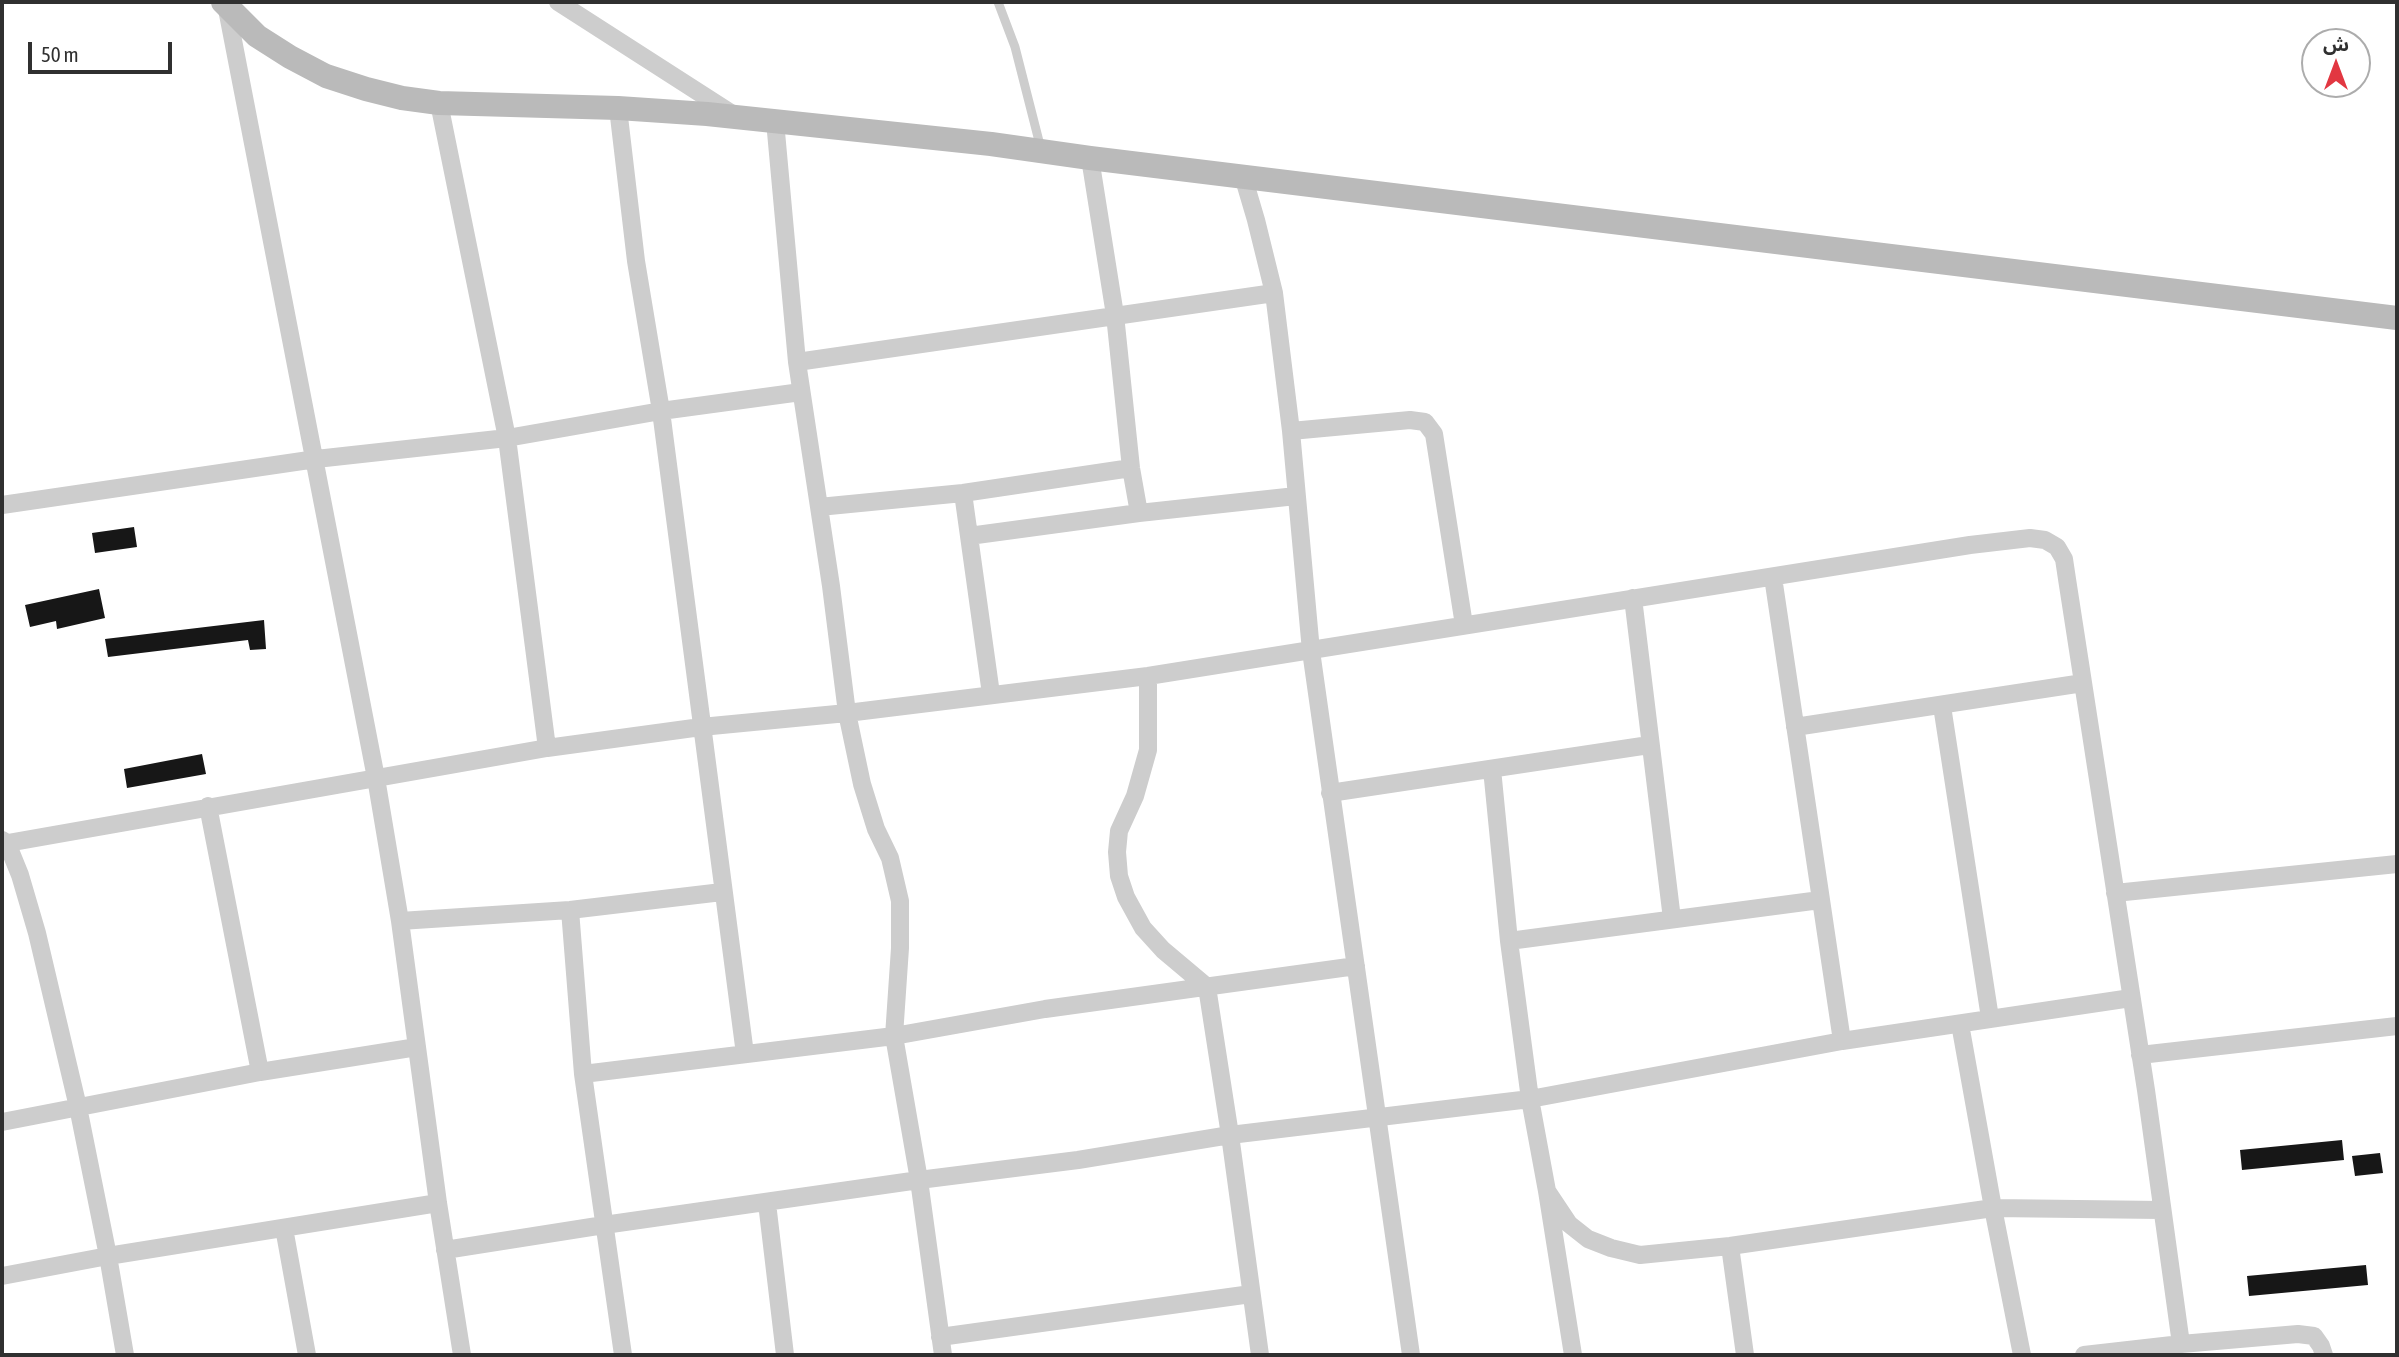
<!DOCTYPE html>
<html>
<head>
<meta charset="utf-8">
<style>
	body { margin:0 }
	#map { position:relative; width:2399px; height:1357px; overflow:hidden; background:#fff; font-family:"Asap Condensed","Noto Sans Arabic",sans-serif }
	canvas { display:block }
	.frame { position:absolute; inset:0; border:4px solid #303030; pointer-events:none }
	.north { position:absolute; left:2301px; top:28px; width:70px; height:70px; box-sizing:border-box; background:#fff; border:2px solid #acacac; border-radius:50%; rotate:0deg; font-size:19px; font-weight:700; line-height:28px; text-align:center; color:#303030 }
	.north::after { content:''; display:block; margin:auto; width:24px; height:32px; background:#e23741; clip-path:polygon(50% 0,100% 100%,50% 72%,0 100%) }
	.scale { position:absolute; left:28px; top:42px; width:144px; height:32px; box-sizing:border-box; border:4px solid #303030; border-top:0; padding-left:9px; font-size:21px; line-height:24px; white-space:nowrap; color:#303030; -webkit-text-stroke:5px #fff; paint-order:stroke }
</style>
</head>
<body>
<div id="map">
<canvas width="2399" height="1357"></canvas>
<div class="frame"></div>
<div class="north">ش</div>
<div class="scale">50 m</div>
</div>
<script>
const ctx = document.querySelector('canvas').getContext('2d');
ctx.lineJoin = 'round';
function fill(path, color) { ctx.fillStyle = color; ctx.fill(path, 'evenodd'); }
const poly = rows => new Path2D(rows.map(r => 'M' + r).join(''));
function trace(path, color, width, dash) { ctx.strokeStyle = color; ctx.lineWidth = width; ctx.lineCap = dash ? 'butt' : 'round'; ctx.setLineDash(dash || []); ctx.stroke(path); }
fill(poly([
	[134,527,137,547,95,553,92,533],
	[99,589,105,618,57,629,56,621,30,627,25,605],
	[264,620,266,649,250,650,248,640,108,657,105,639],
	[202,754,206,774,127,788,124,769],
	[2342,1140,2344,1160,2242,1170,2240,1150],
	[2380,1153,2383,1173,2355,1176,2352,1156],
	[2366,1265,2368,1285,2249,1296,2247,1276]
]), '#171717');
trace(poly([
	[998,2,1015,47,1041,149]
]), '#cdcdcd', 9);
trace(poly([
	[558,2,734,115],
	[226,4,376,778,400,921,438,1203,462,1355],
	[439,103,507,438,547,748],
	[618,108,636,261,661,411,745,1054],
	[775,121,797,362,831,586,847,713,862,784,876,829,890,858,900,901,900,948,894,1036,919,1180,943,1355],
	[1090,158,1115,315,1131,468,1139,513],
	[1243,176,1256,220,1274,293,1291,431,1311,651,1411,1355],
	[797,362,1274,293],
	[1291,431,1410,420,1425,422,1434,434,1464,625],
	[963,493,991,694],
	[2,505,316,459,507,438,661,411,801,392],
	[819,507,963,493,1131,468],
	[969,536,1139,513,1296,496],
	[1773,577,1842,1041],
	[1633,598,1672,919],
	[1148,676,1148,750,1135,796,1119,831,1117,852,1119,876,1126,897,1143,928,1163,950,1207,987,1230,1135,1260,1355],
	[1942,706,1990,1018],
	[1795,727,2083,683],
	[1492,769,1509,941,1530,1099,1547,1191,1573,1355],
	[1330,793,1649,745],
	[208,806,260,1072],
	[2,840,7,843,20,875,37,933,78,1107,108,1256,125,1355],
	[2,844,547,748,701,727,847,713,1148,676,1970,545,2030,538,2045,540,2057,547,2064,559,2067,579,2146,1090,2181,1344],
	[2115,893,2397,864],
	[570,910,583,1074,623,1355],
	[400,921,570,910,722,892],
	[1509,941,1820,900],
	[1960,1024,1993,1208,2022,1355],
	[2140,1055,2397,1026],
	[583,1074,894,1036,1045,1009,1356,966],
	[2,1122,260,1072,417,1047],
	[1547,1191,1569,1224,1588,1239,1611,1248,1640,1255,1730,1246,1993,1208,2161,1210],
	[767,1203,785,1355],
	[284,1228,307,1355],
	[1730,1246,1745,1355],
	[445,1250,604,1225,919,1180,1078,1160,1230,1135,1530,1099,1842,1041,2131,998],
	[2,1276,108,1256,438,1203],
	[940,1337,1251,1294],
	[2084,1355,2181,1344,2298,1334,2314,1336,2321,1346,2324,1355]
]), '#cdcdcd', 18);
trace(poly([
	[223,2,257,36,290,57,326,76,366,89,402,98,439,103,618,108,707,114,991,144,1090,158,2397,318]
]), '#bababa', 24);
</script>
</body>
</html>
